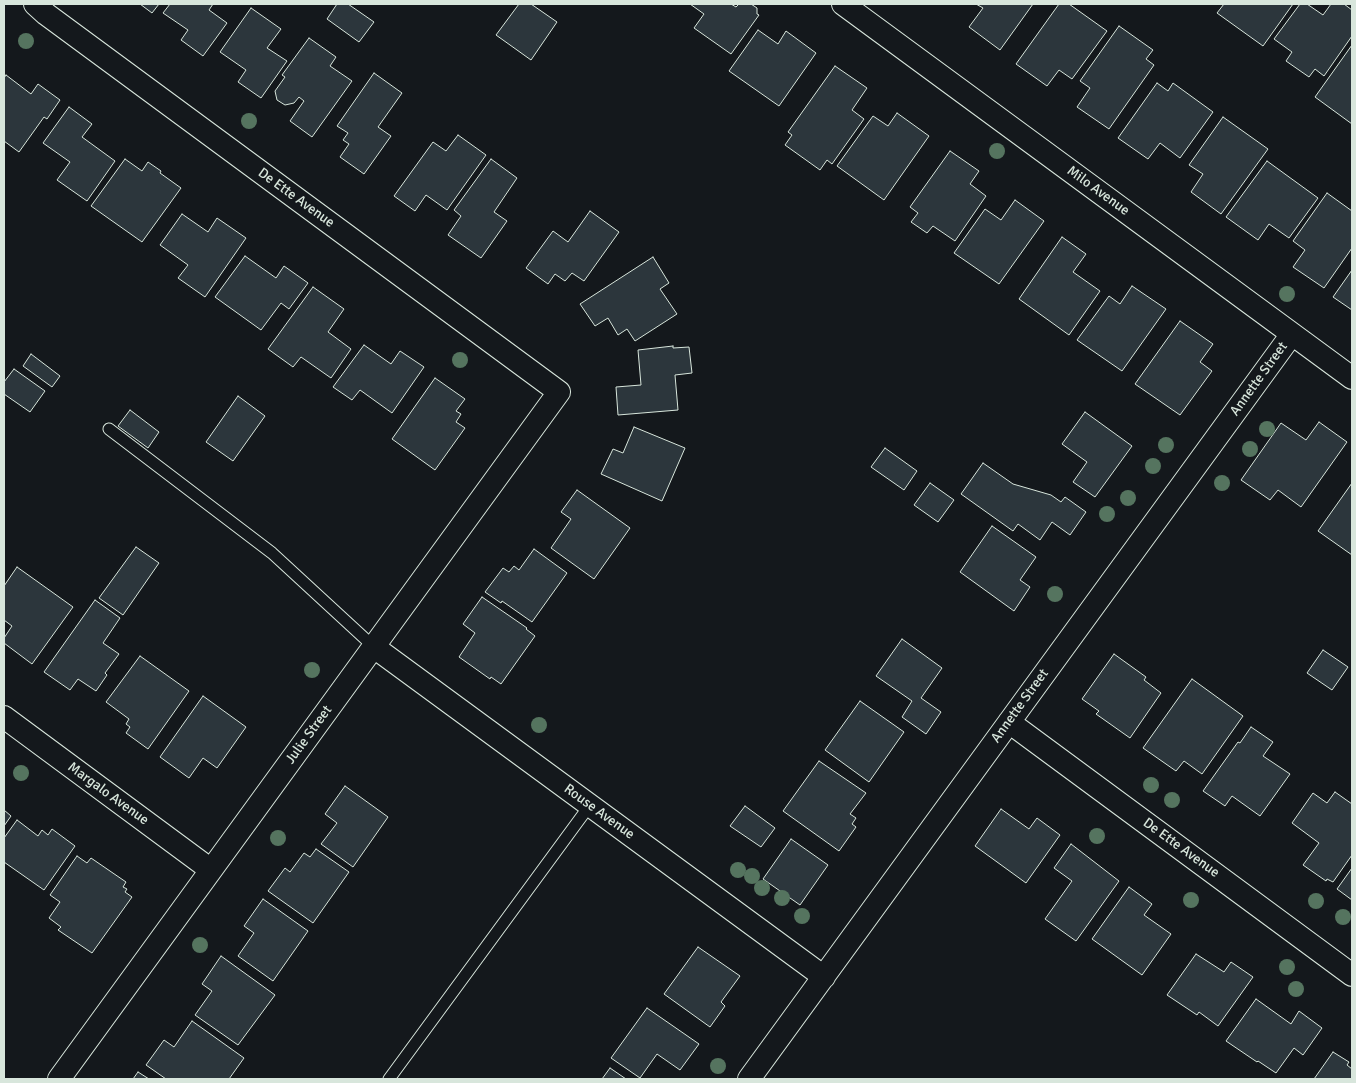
<!DOCTYPE html>
<html>
<head>
<meta charset="utf-8">
<style>
	body { margin:0 }
	#map { position:relative; width:1356px; height:1083px; overflow:hidden; background:#14181c; font-family:Signika,sans-serif }
	canvas { display:block }
	.frame { position:absolute; inset:0; border:5px solid #d8e6dc; pointer-events:none }
</style>
</head>
<body>
<div id="map">
<canvas width="1356" height="1083"></canvas>
<div class="frame"></div>
</div>
<script>
const ctx = document.querySelector('canvas').getContext('2d');
ctx.lineJoin = 'round';
function fill(path, color) { ctx.fillStyle = color; ctx.fill(path, 'evenodd'); }
const poly = rows => new Path2D(rows.map(r => 'M' + r).join(''));
function trace(path, color, width, dash) { ctx.strokeStyle = color; ctx.lineWidth = width; ctx.lineCap = dash ? 'butt' : 'round'; ctx.setLineDash(dash || []); ctx.stroke(path); }
function drawText(font, color, halo, rows, align = 'center') {
  ctx.font = font + ' Signika,sans-serif'; ctx.lineWidth = 4; ctx.setLineDash([]); ctx.textBaseline = 'middle'; ctx.strokeStyle = halo; ctx.fillStyle = color; for (const [text, x, y, turn = 0] of rows) {
    ctx.save(); ctx.translate(x, y); ctx.rotate((+turn || 0) * Math.PI / 180); ctx.textAlign = isNaN(turn) ? turn : align; if (halo) ctx.strokeText(text, 0, 0); ctx.fillText(text, 0, 0); ctx.restore();
  }
}
const building = poly([
	[140,4,159,4,152,13,140,4],
	[170,4,213,4,209,10,227,23,203,56,181,40,188,30,163,13,170,4],
	[337,4,348,4,374,22,359,42,327,19,337,4],
	[519,4,531,4,557,22,531,60,496,35,519,4],
	[690,4,731,4,736,7,739,4,751,4,757,8,757,14,759,15,731,54,694,28,704,14,690,4],
	[976,4,1033,4,1000,50,969,27,983,8,976,4],
	[1059,4,1069,4,1107,31,1072,79,1059,70,1047,86,1016,64,1059,4],
	[1224,4,1293,4,1263,46,1217,13,1224,4],
	[1300,4,1307,4,1323,15,1331,4,1344,4,1352,10,1352,36,1324,76,1315,69,1309,77,1286,61,1292,52,1274,39,1300,4],
	[251,8,281,29,267,48,287,61,261,98,238,82,246,70,220,52,251,8],
	[1119,26,1153,50,1146,59,1154,65,1109,129,1077,107,1090,88,1080,81,1119,26],
	[758,30,778,44,786,31,816,53,779,106,729,71,758,30],
	[309,38,336,57,330,66,352,81,312,137,290,121,304,101,299,97,294,103,285,105,277,100,275,91,285,77,282,75,309,38],
	[1352,45,1352,124,1315,97,1352,45],
	[835,66,867,88,852,110,864,119,832,164,827,160,820,170,785,145,792,135,788,132,835,66],
	[374,73,402,93,378,127,391,136,364,174,340,157,349,144,343,140,348,133,337,126,374,73],
	[6,75,31,94,38,84,60,100,47,119,44,117,19,152,4,141,4,78,6,75],
	[1157,83,1168,91,1173,83,1213,112,1180,158,1160,143,1148,159,1118,138,1157,83],
	[69,107,92,124,82,137,115,161,87,201,57,180,70,162,43,143,69,107],
	[897,113,929,136,884,200,837,166,873,116,888,126,897,113],
	[1223,117,1268,149,1221,214,1191,192,1203,174,1189,165,1223,117],
	[458,135,486,155,447,210,426,195,415,211,394,196,433,142,446,151,458,135],
	[950,151,979,171,970,184,986,196,955,241,933,226,927,233,911,222,918,213,910,207,950,151],
	[125,159,142,171,148,162,161,171,160,173,181,188,142,242,91,206,125,159],
	[491,159,517,178,494,212,507,221,481,258,448,235,461,216,454,210,491,159],
	[1267,161,1318,198,1289,238,1269,224,1258,240,1226,217,1267,161],
	[1327,193,1352,211,1352,248,1324,288,1293,267,1305,250,1293,241,1327,193],
	[1015,200,1044,221,999,284,954,253,985,209,1001,220,1015,200],
	[590,211,619,232,584,281,572,273,565,281,555,274,548,284,526,268,553,231,568,242,590,211],
	[182,214,208,232,217,218,246,238,205,297,178,278,188,265,160,245,182,214],
	[1062,237,1086,254,1073,272,1100,291,1069,335,1019,299,1062,237],
	[245,256,276,278,284,266,308,283,289,309,281,303,261,330,215,297,245,256],
	[653,257,669,283,660,289,677,314,635,341,627,329,618,335,608,318,595,326,580,304,653,257],
	[1352,270,1352,310,1333,297,1352,270],
	[1132,286,1166,309,1122,371,1077,340,1109,296,1120,304,1132,286],
	[313,287,344,309,328,332,351,349,331,378,301,357,293,367,268,349,313,287],
	[1180,321,1213,344,1200,362,1212,371,1180,415,1135,384,1180,321],
	[364,345,391,364,400,351,424,367,392,413,360,390,352,400,333,387,364,345],
	[673,346,673,348,689,347,692,373,675,375,678,410,618,415,616,387,641,385,638,350,673,346],
	[31,354,60,376,52,387,23,366,31,354],
	[14,369,45,391,30,412,4,394,4,382,14,369],
	[435,378,465,399,456,411,461,414,456,422,465,428,435,470,392,439,435,378],
	[238,396,265,416,233,461,206,442,238,396],
	[130,410,159,432,148,448,118,426,130,410],
	[1085,412,1132,446,1095,497,1073,482,1087,462,1062,444,1085,412],
	[1319,422,1347,442,1301,507,1278,490,1270,500,1241,480,1281,423,1306,440,1319,422],
	[634,427,685,448,662,501,601,474,613,449,623,453,634,427],
	[885,448,917,471,904,490,871,467,885,448],
	[983,463,1013,484,1051,495,1061,502,1065,497,1086,512,1070,535,1052,522,1040,540,1018,524,1013,531,961,494,983,463],
	[930,483,954,500,938,522,914,505,930,483],
	[1352,483,1352,555,1318,531,1352,483],
	[577,490,630,528,594,579,551,548,571,519,561,512,577,490],
	[992,526,1036,557,1020,580,1030,587,1014,611,960,572,992,526],
	[136,547,159,563,123,615,99,598,136,547],
	[534,549,567,573,532,622,502,601,501,603,485,592,503,568,509,572,514,566,519,570,534,549],
	[17,567,73,607,32,664,4,643,4,638,12,626,4,620,4,586,17,567],
	[482,597,527,628,526,629,535,636,501,684,491,677,490,679,459,657,475,633,463,624,482,597],
	[95,600,120,618,103,643,119,654,105,673,107,675,96,691,78,679,70,690,44,672,95,600],
	[902,639,942,668,921,698,941,712,926,734,902,717,912,701,876,676,902,639],
	[1323,650,1348,667,1332,690,1307,673,1323,650],
	[1114,654,1146,677,1144,680,1161,693,1130,738,1096,714,1099,711,1082,699,1114,654],
	[140,656,189,691,148,749,126,733,130,727,126,724,129,719,106,702,140,656],
	[1192,679,1243,716,1202,774,1184,761,1176,771,1143,748,1192,679],
	[203,696,246,727,217,768,203,758,189,778,160,757,203,696],
	[860,701,904,732,869,782,825,750,860,701],
	[1251,727,1273,742,1263,756,1290,774,1260,816,1232,796,1225,806,1203,791,1238,742,1240,743,1251,727],
	[819,761,866,793,850,814,856,818,852,824,856,827,839,851,783,811,819,761],
	[345,786,388,817,353,867,321,844,337,823,325,814,345,786],
	[1335,792,1352,804,1352,855,1333,882,1327,879,1326,881,1303,865,1319,843,1292,823,1313,793,1327,803,1335,792],
	[745,806,775,828,761,847,730,826,745,806],
	[1001,809,1029,829,1037,818,1060,835,1026,883,975,846,1001,809],
	[4,810,11,816,4,826,4,810],
	[17,820,38,836,42,830,48,835,52,829,75,846,44,890,4,862,4,838,17,820],
	[791,839,828,865,800,905,763,879,791,839],
	[1071,844,1119,881,1076,941,1045,919,1072,881,1054,868,1071,844],
	[316,849,349,872,313,923,268,891,285,868,290,872,304,853,310,857,316,849],
	[77,856,87,863,91,858,126,882,123,887,127,889,125,892,132,897,92,953,58,930,61,927,49,918,60,902,50,895,77,856],
	[1352,868,1352,900,1337,889,1352,868],
	[1129,887,1152,904,1144,915,1171,934,1142,975,1092,939,1129,887],
	[263,899,308,931,273,981,238,956,254,933,244,926,263,899],
	[698,947,740,976,721,1002,725,1006,710,1027,664,994,698,947],
	[1196,954,1224,972,1231,962,1253,977,1218,1026,1199,1012,1197,1015,1167,995,1196,954],
	[221,956,275,995,238,1045,195,1015,212,991,202,984,221,956],
	[1256,999,1291,1024,1299,1011,1322,1028,1303,1055,1294,1048,1276,1073,1258,1061,1257,1062,1226,1041,1256,999],
	[647,1008,699,1044,680,1070,657,1054,640,1078,611,1058,647,1008],
	[192,1021,244,1058,229,1079,166,1079,146,1065,164,1040,174,1047,192,1021],
	[1333,1052,1349,1062,1347,1065,1352,1069,1352,1079,1314,1079,1333,1052],
	[610,1068,626,1079,602,1079,610,1068],
	[138,1072,149,1079,133,1079,138,1072]
]);
fill(building, '#2c363c');
trace(building, '#d8e6dc', 1);
const lane = poly([
	[109,429,272,553,374,647],
	[389,1079,590,805]
]);
const street = poly([
	[35,4,46,14,559,392,59,1079],
	[843,4,1352,378],
	[374,647,824,977],
	[4,717,211,870],
	[1009,722,1352,975],
	[749,1079,1292,334]
]);
trace(lane, '#d8e6dc', 13);
trace(street, '#d8e6dc', 24);
trace(lane, '#14181c', 11);
trace(street, '#14181c', 22);
ctx.fillStyle = '#55745f';
for (const [x, y] of [
	[26,41],
	[249,121],
	[997,151],
	[1287,294],
	[460,360],
	[1267,429],
	[1166,445],
	[1250,449],
	[1153,466],
	[1222,483],
	[1128,498],
	[1107,514],
	[1055,594],
	[312,670],
	[539,725],
	[21,773],
	[1151,785],
	[1172,800],
	[1097,836],
	[278,838],
	[738,870],
	[752,876],
	[762,888],
	[782,898],
	[1191,900],
	[1316,901],
	[802,916],
	[1343,917],
	[200,945],
	[1287,967],
	[1296,989],
	[718,1066]
]) { ctx.beginPath(); ctx.arc(x, y, 8, 0, 2 * Math.PI); ctx.fill(); }
drawText('14px', '#d8e6dc', '#14181c', [
	["Milo Avenue",1098,191,36],
	["De Ette Avenue",296,198,36],
	["Annette Street",1259,379,-54],
	["Annette Street",1020,706,-54],
	["Julie Street",309,735,-54],
	["Margalo Avenue",108,794,36],
	["Rouse Avenue",599,812,36],
	["De Ette Avenue",1181,848,36]
]);
</script>
</body>
</html>
